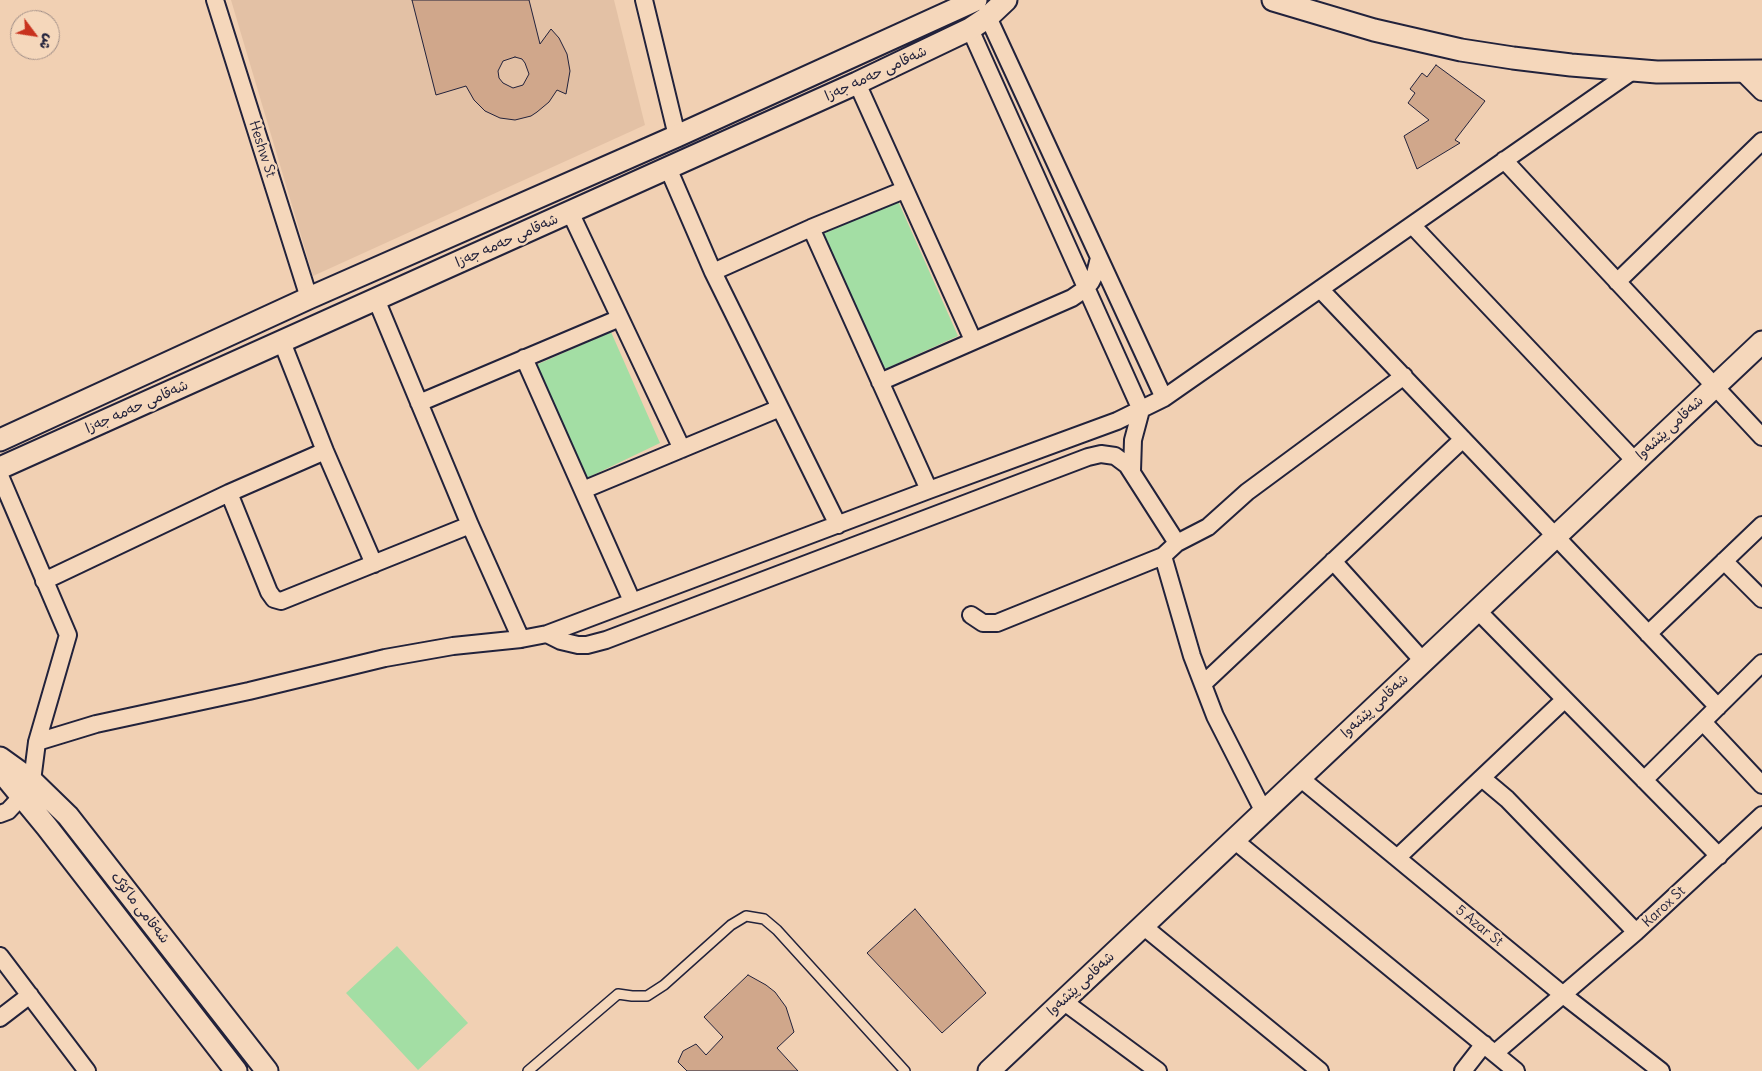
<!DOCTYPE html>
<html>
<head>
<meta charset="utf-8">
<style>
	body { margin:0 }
	#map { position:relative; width:1762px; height:1071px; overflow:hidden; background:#f1d0b3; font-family:Delius,"Playpen Sans Arabic",sans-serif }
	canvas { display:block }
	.north { position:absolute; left:10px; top:10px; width:50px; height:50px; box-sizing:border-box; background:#f5d7bb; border:1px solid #a18f88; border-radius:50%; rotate:121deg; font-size:14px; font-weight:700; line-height:20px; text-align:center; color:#22223b }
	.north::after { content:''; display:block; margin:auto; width:18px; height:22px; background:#c8321e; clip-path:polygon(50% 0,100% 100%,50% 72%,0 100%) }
</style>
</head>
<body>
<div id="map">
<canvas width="1762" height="1071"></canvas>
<div class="north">ش</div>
</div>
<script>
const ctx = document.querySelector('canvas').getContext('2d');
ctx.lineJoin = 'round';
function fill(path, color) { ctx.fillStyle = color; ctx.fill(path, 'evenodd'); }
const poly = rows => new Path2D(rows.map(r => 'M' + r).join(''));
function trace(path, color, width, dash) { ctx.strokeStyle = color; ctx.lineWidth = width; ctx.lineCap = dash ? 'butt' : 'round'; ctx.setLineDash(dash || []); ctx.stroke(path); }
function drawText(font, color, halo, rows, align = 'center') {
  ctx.font = font + ' Delius,"Playpen Sans Arabic",sans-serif'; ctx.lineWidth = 5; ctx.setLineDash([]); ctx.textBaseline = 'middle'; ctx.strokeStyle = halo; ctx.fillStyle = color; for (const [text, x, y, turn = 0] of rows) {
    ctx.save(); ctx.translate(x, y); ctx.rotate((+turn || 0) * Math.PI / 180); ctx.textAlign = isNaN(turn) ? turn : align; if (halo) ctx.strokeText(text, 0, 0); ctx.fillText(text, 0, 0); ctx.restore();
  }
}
fill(poly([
	[231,0,614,0,645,125,313,276]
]), '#e3c1a5');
fill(poly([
	[898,201,958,336,883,370,823,234],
	[611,332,660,443,587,478,536,365],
	[397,946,468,1023,418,1070,346,993]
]), '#a3dea4');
const building = poly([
	[412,0,529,0,540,44,551,29,559,38,567,54,570,71,566,94,557,90,549,102,537,112,531,116,515,120,500,118,485,111,474,100,466,86,436,95,412,0],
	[515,57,522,59,525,63,529,74,523,85,513,88,503,83,499,78,498,71,503,61,515,57],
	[1436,65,1485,101,1455,140,1460,143,1417,169,1404,136,1429,120,1408,103,1415,93,1410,89,1422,73,1427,77,1436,65],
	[915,909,986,993,942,1033,867,953,915,909],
	[748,975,766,985,775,992,786,1007,794,1032,777,1048,798,1071,687,1071,678,1062,683,1051,696,1044,706,1055,723,1037,704,1017,748,975]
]);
fill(building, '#d0a78b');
trace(building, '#22223b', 1);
const service = poly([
	[528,1071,618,994,632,996,647,996,664,985,731,925,746,916,764,919,777,930,905,1071]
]);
const minor = poly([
	[215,0,309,298],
	[644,0,677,136],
	[988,17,1164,398],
	[970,29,1141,410,1133,440,1132,471],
	[1741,71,1762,92],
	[857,83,973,340],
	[1504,160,1762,437],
	[668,168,713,272,838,525],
	[570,212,682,449],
	[1412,225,1635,461],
	[811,228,929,490],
	[713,272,811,228,904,190],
	[1617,282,1762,141],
	[1320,289,1718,707],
	[376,299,470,525,521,639],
	[282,342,325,451,374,564],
	[524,358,632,601],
	[880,382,1072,298,1085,289,1091,282,1095,274,1099,258],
	[419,403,620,318],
	[0,476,68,635,37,742,32,781,21,797,8,811,0,814],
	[583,490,780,408],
	[229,493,269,592,274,599,281,601,470,525],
	[1163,556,1192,656,1215,716,1264,812],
	[1333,561,1423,661],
	[1724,561,1762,599],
	[44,581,229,493,325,451],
	[1477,610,1719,856],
	[971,615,983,623,997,623,1163,556,1177,543,1208,527,1247,492,1404,376],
	[547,634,561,641,578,645,587,645,606,640,1088,457,1101,454,1115,456,1127,465,1177,543],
	[1648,634,1762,525],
	[1203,684,1463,439],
	[1703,722,1762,785],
	[37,742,96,724,249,691,385,658,453,646,521,639,547,634,929,490,1117,421,1164,398,1634,70],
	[1300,778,1562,994,1661,1071],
	[1482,778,1507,799,1636,932],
	[1644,780,1762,663],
	[1234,840,1516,1071],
	[1397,858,1564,700],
	[1143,926,1320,1071],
	[0,956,87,1071],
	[1063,1001,1158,1071],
	[0,1018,30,995],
	[1495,1053,1636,932,1762,815],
	[1463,1071,1484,1044]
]);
const tertiary = poly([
	[1273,0,1374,30,1461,50,1513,58,1571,65,1657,72,1762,71],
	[0,440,309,298,677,136,976,0],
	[0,468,857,83,970,29,988,17,1006,0],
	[0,758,32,781,68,816,267,1071],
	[0,770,47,827,236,1071],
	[989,1071,1762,342]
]);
trace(service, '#22223b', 12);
trace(minor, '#22223b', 20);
trace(tertiary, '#22223b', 25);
trace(service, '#f5d7bb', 9);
trace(minor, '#f5d7bb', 16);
trace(tertiary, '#f5d7bb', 21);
drawText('14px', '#22223b', '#f5d7bb', [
	["شەقامی حەمە جەزا",876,74,-25],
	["Heshw St",262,149,72],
	["شەقامی حەمە جەزا",507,241,-24],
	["شەقامی حەمە جەزا",137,407,-24],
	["شەقامی پێشەوا",1670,428,-43],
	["شەقامی پێشەوا",1375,706,-43],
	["Karox St",1664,907,-43],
	["شەقامی ماکۆک",140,908,52],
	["5 Azar St",1479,926,39],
	["شەقامی پێشەوا",1081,984,-43]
]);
</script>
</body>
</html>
